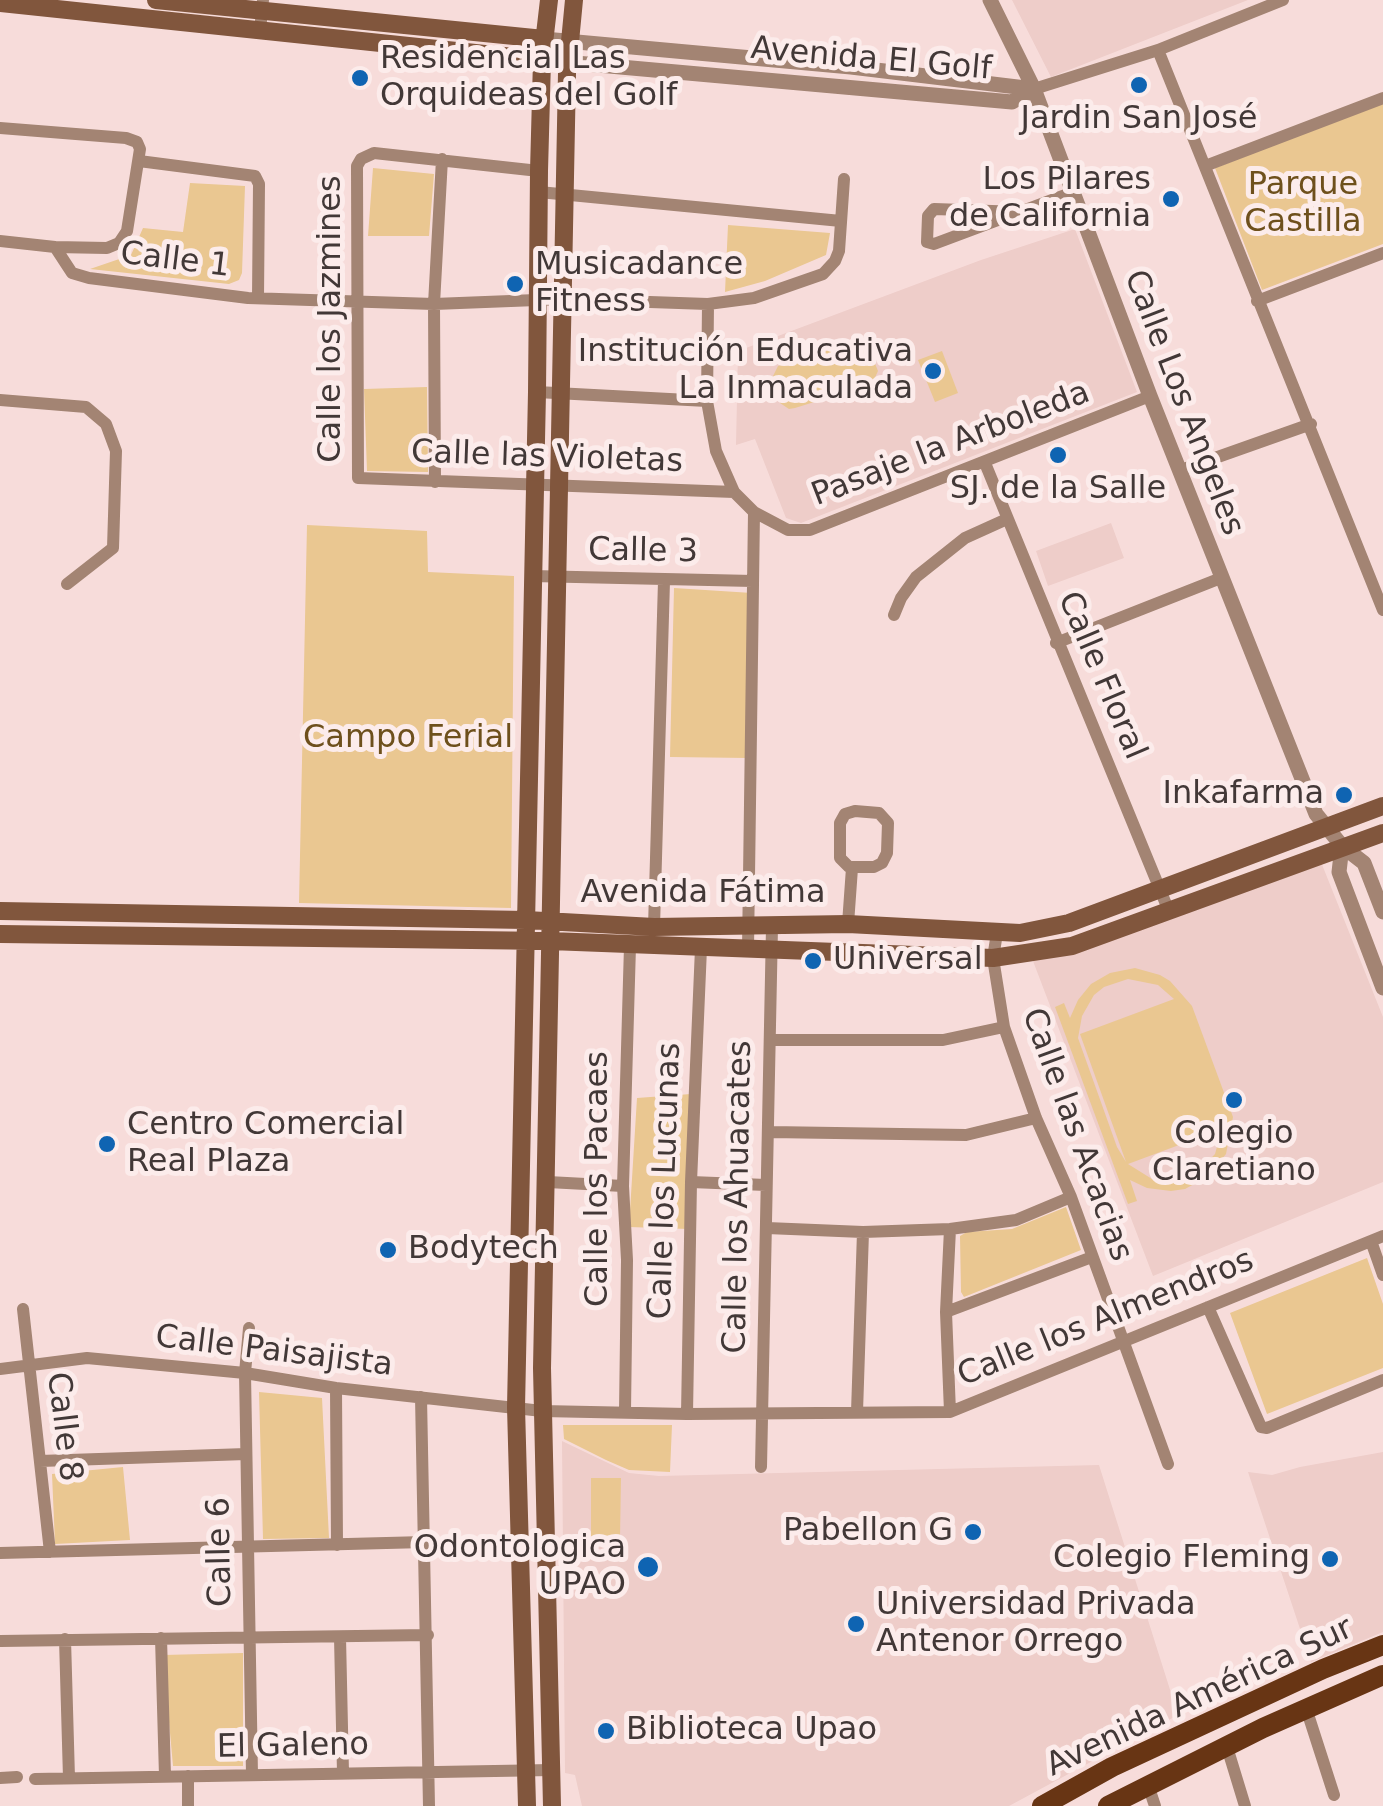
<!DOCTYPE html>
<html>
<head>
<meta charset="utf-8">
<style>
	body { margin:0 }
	canvas { display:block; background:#f7dcda }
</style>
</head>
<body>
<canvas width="1383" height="1806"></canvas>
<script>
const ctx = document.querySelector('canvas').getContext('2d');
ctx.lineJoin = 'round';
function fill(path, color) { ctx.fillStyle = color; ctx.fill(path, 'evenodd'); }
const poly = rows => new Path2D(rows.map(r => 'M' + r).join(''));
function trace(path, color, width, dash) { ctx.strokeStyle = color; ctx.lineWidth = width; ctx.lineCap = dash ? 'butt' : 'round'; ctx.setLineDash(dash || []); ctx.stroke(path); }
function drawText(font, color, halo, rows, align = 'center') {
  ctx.font = font + ' "DejaVu Sans",sans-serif'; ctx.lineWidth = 10; ctx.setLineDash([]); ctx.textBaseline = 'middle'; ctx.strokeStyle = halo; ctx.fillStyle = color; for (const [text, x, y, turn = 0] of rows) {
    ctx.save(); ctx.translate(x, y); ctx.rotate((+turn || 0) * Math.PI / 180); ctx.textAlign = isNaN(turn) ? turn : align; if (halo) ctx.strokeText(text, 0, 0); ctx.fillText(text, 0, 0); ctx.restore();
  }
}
fill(poly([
	[1012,0,1248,0,1051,77],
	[1075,229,1137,392,801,523,786,518,755,439,736,445,738,351,981,260],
	[1111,523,1124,558,1048,586,1036,551],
	[1321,862,1383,1017,1383,1182,1153,1276,1033,961],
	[562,1441,629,1473,659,1476,1099,1465,1178,1715,1009,1806,582,1806,575,1775,565,1773],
	[1383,1452,1383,1632,1311,1662,1248,1472,1272,1475,1300,1467]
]), '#eecdc9');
fill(poly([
	[1383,103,1383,244,1262,290,1215,168],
	[373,168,434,174,429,236,368,236],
	[190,183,245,186,242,273,239,280,229,284,90,269,131,255,143,228,183,232],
	[728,225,830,233,826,255,765,281,725,292],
	[858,341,868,346,878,371,872,384,795,408,789,409,780,403,773,376,778,366],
	[942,351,958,393,935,402,918,360],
	[427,387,428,472,367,471,364,389],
	[307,525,427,531,428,572,514,576,511,908,299,903],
	[674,588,752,593,748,758,670,757],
	[1135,968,1160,975,1170,981,1192,1006,1233,1117,1226,1154,1207,1177,1185,1189,1171,1191,1147,1188,1130,1180,1137,1201,1128,1204,1055,1007,1064,1003,1070,1018,1078,1000,1091,984,1110,973],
	[1128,979,1158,985,1174,999,1080,1034,1126,1162,1117,1147,1078,1038,1082,1016,1094,995,1104,987],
	[1222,1129,1215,1154,1200,1170,1184,1179,1152,1179,1128,1164],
	[691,1094,688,1229,629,1227,637,1098],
	[1066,1207,1081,1250,964,1297,961,1292,960,1236,967,1232,1012,1229],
	[1367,1258,1383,1304,1383,1368,1267,1414,1230,1313],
	[259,1392,322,1398,329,1538,263,1539],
	[563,1425,672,1425,670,1472,629,1470,606,1460,564,1439],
	[123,1467,130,1540,55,1544,52,1474],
	[591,1478,621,1478,620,1538,591,1538],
	[243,1653,243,1766,173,1766,163,1655]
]), '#eac791');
trace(poly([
	[260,31,263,0],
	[1158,50,1383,610],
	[1034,89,1158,50,1283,0],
	[0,128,126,138,137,142,140,149,127,231,119,243,107,248,55,247],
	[139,161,255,176,259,184,258,298],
	[1205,166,1383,98],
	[539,171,374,153,361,159,357,166,358,478,734,492],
	[539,192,841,221],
	[1021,212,934,209,928,216,927,242,934,244,1073,192],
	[0,241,55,247,72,273,89,278,248,298,434,304,562,299,708,304,754,298,823,274,835,261,839,251,844,179],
	[1257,301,1383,253],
	[708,304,707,401,716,451,734,492,754,512,788,530,810,530,1150,396],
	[537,392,707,401],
	[0,400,86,407,106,424,116,451,113,548,67,584],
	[985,463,1168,909],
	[1181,470,1311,424],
	[435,482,434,304,442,159],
	[532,576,753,581],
	[894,615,901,598,916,577,965,538,1007,519],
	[1056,643,1221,578],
	[855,811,879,813,888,823,887,853,882,863,874,867,849,867,840,858,840,823,845,814,855,811],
	[848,924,852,868],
	[654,927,664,581],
	[997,933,993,958,1004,1027,1036,1118,1071,1197,1168,1464],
	[748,949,754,512],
	[770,1040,943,1040,1004,1027],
	[770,1132,966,1135,1036,1118],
	[548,1182,623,1186],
	[691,1182,766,1185],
	[767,1228,863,1232,950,1229,1016,1220,1071,1197],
	[1371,1241,1383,1275],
	[1208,1307,1261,1427,1267,1428,1383,1380],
	[23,1309,50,1552],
	[946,1312,1092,1257],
	[249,1328,245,1373,252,1775],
	[0,1369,87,1358,245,1373,336,1388,542,1411,687,1414,950,1412,1383,1236],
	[336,1388,337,1545],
	[421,1397,429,1806],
	[625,1412,627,1260,623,1186,630,946],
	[857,1412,863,1232],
	[950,1412,946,1312,950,1229],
	[687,1414,691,1182,701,948],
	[40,1461,246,1454],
	[761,1467,772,927],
	[0,1553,425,1542],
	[340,1637,343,1773],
	[161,1638,165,1776],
	[65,1639,69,1778],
	[0,1641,428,1635],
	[1306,1708,1334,1795],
	[1227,1747,1245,1806],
	[0,1778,17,1777],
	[35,1779,552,1770],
	[1148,1785,1155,1806],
	[188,1806,188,1776]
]), '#a38473', 12);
trace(poly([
	[990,0,1034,89,1150,396,1316,814,1342,846,1364,863,1383,912],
	[544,39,851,67,1034,89],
	[542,60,1012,102,1034,89],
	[1342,846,1339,872,1383,988]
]), '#a38473', 15);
trace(poly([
	[156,0,544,39],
	[0,3,542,60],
	[0,911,526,920,654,927,848,924,1020,933,1069,923,1383,806],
	[0,934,550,941,993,958,1072,946,1383,833],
	[527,1806,516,1407,537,392,539,171,542,60,549,0],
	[552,1806,542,1368,567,73,574,0]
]), '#81563d', 18);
trace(poly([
	[1042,1806,1112,1767,1323,1669,1383,1645],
	[1108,1806,1263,1728,1383,1675]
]), '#683514', 20);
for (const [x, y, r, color] of [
	[360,78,10,"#0f64b2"],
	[1139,85,10,"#0f64b2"],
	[1171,199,10,"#0f64b2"],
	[515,284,10,"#0f64b2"],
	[933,371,10,"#0f64b2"],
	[1058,455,10,"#0f64b2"],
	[1344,795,10,"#0f64b2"],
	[813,961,10,"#0f64b2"],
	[1234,1100,10,"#0f64b2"],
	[107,1144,10,"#0f64b2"],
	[388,1250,10,"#0f64b2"],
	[973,1532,10,"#0f64b2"],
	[1330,1559,10,"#0f64b2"],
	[648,1567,12,"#0f64b2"],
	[856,1624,10,"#0f64b2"],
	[606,1731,10,"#0f64b2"]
]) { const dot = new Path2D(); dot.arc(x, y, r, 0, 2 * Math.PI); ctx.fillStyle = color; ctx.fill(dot); trace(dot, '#fceceb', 4); }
drawText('32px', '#423837', '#fceceb', [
	["Residencial Las",380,60],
	["Orquideas del Golf",380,97],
	["Jardin San José",1139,120,"center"],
	["Los Pilares",1151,181,"right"],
	["de California",1151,218,"right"],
	["Musicadance",535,266],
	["Fitness",535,303],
	["Institución Educativa",913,353,"right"],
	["La Inmaculada",913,390,"right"],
	["SJ. de la Salle",1058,490,"center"],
	["Inkafarma",1324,795,"right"],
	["Universal",833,961],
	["Centro Comercial",127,1126],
	["Real Plaza",127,1163],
	["Colegio",1234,1135,"center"],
	["Claretiano",1234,1172,"center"],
	["Bodytech",408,1250],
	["Pabellon G",953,1532,"right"],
	["Odontologica",626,1549,"right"],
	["UPAO",626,1586,"right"],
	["Colegio Fleming",1310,1559,"right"],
	["Universidad Privada",876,1606],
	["Antenor Orrego",876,1643],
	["Biblioteca Upao",626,1731]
], 'left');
drawText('32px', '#423837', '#fceceb', [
	["Avenida El Golf",871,60,5],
	["Calle 1",175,261,7],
	["Calle los Jazmines",332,319,-90],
	["Calle Los Angeles",1183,403,69],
	["Pasaje la Arboleda",951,445,-21],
	["Calle las Violetas",547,458,2],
	["Calle 3",643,552,1],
	["Calle Floral",1101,676,67],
	["Avenida Fátima",703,894],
	["Calle las Acacias",1076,1135,70],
	["Calle los Pacaes",599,1179,-90],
	["Calle los Lucunas",666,1181,-88],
	["Calle los Ahuacates",739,1197,-89],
	["Calle los Almendros",1106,1319,-22],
	["Calle Paisajista",274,1352,7],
	["Calle 8",63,1427,83],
	["Calle 6",221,1552,-91],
	["Avenida América Sur",1200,1698,-25],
	["El Galeno",293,1747,-1]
]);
drawText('32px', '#6e501c', '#fceceb', [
	["Parque",1303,186],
	["Castilla",1303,223],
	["Campo Ferial",408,739]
]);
</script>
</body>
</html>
